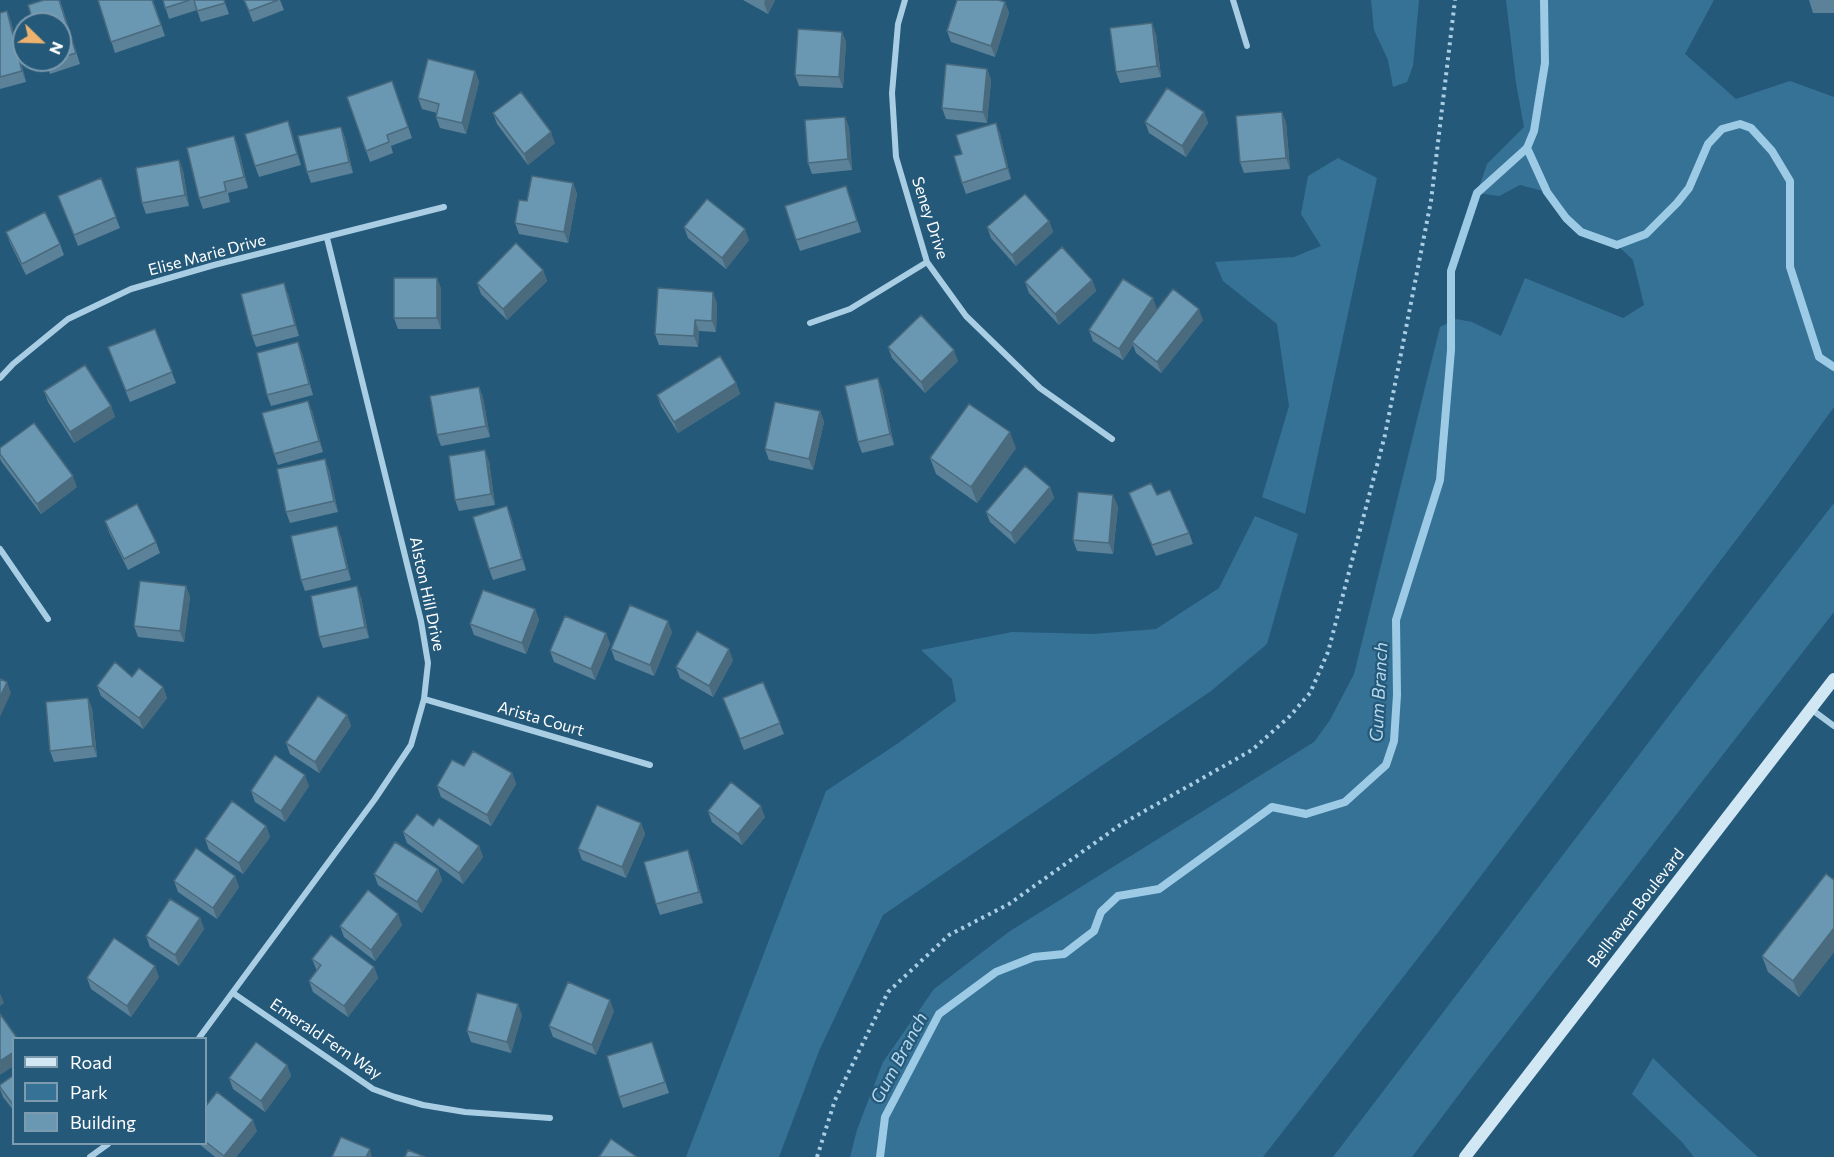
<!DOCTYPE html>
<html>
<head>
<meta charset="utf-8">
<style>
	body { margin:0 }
	#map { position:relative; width:1834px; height:1157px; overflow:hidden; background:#25597a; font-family:Commissioner,sans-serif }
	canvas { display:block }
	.legend { position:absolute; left:12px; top:1037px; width:195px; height:108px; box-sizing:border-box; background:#25597a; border:2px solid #7c9baf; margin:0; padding:8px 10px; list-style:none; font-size:18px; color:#fff }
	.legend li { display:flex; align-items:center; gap:12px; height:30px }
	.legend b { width:30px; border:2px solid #7c9baf }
	.north { position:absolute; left:12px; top:12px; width:60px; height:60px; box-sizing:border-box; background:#25597a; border:2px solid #7c9baf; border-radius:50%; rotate:113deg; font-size:16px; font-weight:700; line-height:24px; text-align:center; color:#fff }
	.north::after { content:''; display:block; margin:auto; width:21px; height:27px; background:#edb26e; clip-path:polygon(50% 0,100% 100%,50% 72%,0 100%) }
</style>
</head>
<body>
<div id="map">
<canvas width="1834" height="1157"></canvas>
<ul class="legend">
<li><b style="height:8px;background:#d2e7f4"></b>Road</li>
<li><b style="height:16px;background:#367296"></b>Park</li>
<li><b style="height:16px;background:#6a97b2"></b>Building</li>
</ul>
<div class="north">N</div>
</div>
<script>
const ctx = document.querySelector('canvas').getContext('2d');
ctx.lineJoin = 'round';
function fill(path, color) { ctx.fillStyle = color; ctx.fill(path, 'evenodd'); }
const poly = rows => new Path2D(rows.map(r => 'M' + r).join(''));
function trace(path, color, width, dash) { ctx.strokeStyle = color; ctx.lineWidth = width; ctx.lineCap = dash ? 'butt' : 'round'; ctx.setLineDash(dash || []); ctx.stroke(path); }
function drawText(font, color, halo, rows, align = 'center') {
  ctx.font = font + ' Commissioner,sans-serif'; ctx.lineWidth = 4.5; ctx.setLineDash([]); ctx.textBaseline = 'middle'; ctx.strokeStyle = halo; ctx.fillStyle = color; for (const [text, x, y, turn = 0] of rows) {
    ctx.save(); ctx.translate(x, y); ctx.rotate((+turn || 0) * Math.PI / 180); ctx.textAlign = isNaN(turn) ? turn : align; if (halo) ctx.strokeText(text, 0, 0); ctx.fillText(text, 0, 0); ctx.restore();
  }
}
fill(poly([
	[1371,0,1419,0,1413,66,1407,82,1393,87,1388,60,1374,30],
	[1506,0,1714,0,1685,54,1736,99,1790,81,1834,97,1834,407,1771,494,1439,931,1263,1157,850,1157,857,1130,883,1062,934,989,1010,931,1314,742,1330,720,1354,674,1440,327,1456,319,1472,322,1501,336,1525,278,1623,318,1644,305,1633,260,1617,245,1581,232,1566,218,1547,192,1520,185,1499,196,1477,193,1487,164,1524,127,1516,83],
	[1338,158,1377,178,1305,514,1262,497,1289,406,1277,324,1223,281,1215,262,1294,257,1321,246,1301,214,1308,176],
	[1834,503,1834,612,1472,1077,1412,1157,1333,1157,1690,688],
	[1255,516,1298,534,1267,644,1211,691,883,915,819,1051,779,1157,686,1157,826,791,897,744,956,701,952,679,921,650,1012,632,1093,634,1156,629,1219,588],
	[1653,1058,1694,1098,1758,1157,1694,1157,1682,1142,1632,1094]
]), '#367296');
trace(poly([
	[1527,148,1547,192,1566,218,1581,232,1617,245,1646,234,1677,203,1689,188,1708,144,1722,129,1740,124,1751,128,1772,151,1790,181,1790,267,1819,357,1834,367],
	[880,1157,885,1117,939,1014,996,972,1034,957,1064,954,1094,931,1101,912,1118,896,1159,889,1272,807,1306,814,1345,802,1386,765,1394,741,1397,695,1396,620,1440,480,1451,350,1451,271,1477,193,1527,148,1534,131,1545,63,1544,0]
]), '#9dcbe5', 8);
trace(poly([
	[817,1157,835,1100,888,992,949,935,1009,904,1120,825,1252,750,1290,716,1310,693,1328,652,1385,435,1431,201,1455,0]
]), '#a9cee4', 4, [3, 4.5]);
trace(poly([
	[905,0,898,24,892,93,896,157,927,262,966,316,1040,388,1112,439],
	[1233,0,1247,46],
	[810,323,850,309,927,262],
	[0,378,13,364,68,319,131,289,214,265,444,207],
	[0,549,48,619],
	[424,699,650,765],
	[1811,709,1834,726],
	[233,993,373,1089,395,1097,423,1105,465,1112,550,1118],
	[199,1038,375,799,411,745,424,699,428,663,421,621,327,238],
	[90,1157,108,1144]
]), '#a9cee4', 6);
trace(poly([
	[1465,1157,1834,679]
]), '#d2e7f4', 12);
fill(poly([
	[60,0,80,64,50,74,45,60,60,60],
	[98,0,153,0,165,36,115,53],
	[163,0,224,0,229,14,201,22,197,10,169,19],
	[244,0,280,0,284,10,253,22],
	[743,0,775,0,768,14],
	[1809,0,1834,0,1834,13,1813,13],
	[1005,2,1009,13,995,57,951,42,947,31],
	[7,11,11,22,26,82,0,89,0,13],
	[842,32,846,42,843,88,799,86,795,75],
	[1156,34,1161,77,1120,83,1116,72],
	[987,69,991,80,987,123,946,119,942,108],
	[475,71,479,82,466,134,440,128,436,117,437,113,422,109,418,98],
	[392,81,412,138,391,146,393,153,370,162,347,97],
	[1204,112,1208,123,1186,157,1149,133,1145,122],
	[1282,112,1286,123,1290,169,1244,173,1240,162],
	[493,113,555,143,528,165,497,124],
	[845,117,849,128,852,170,812,174,808,163],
	[288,121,301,165,259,177,255,166],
	[996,123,1000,134,1011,179,966,194,962,183],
	[341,127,345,138,353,173,311,183,307,172],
	[234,136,238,147,248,188,228,193,230,202,203,209,199,198],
	[179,160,183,171,189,206,146,214,142,203],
	[101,178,120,228,78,246,58,196],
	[573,183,577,194,568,243,519,234,515,223,527,201],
	[850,197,861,232,800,251,796,240],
	[1049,221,1053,232,1016,266,991,238,987,227],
	[684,227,749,240,726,269,688,238],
	[6,232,60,244,64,255,26,275,10,243],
	[543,270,547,281,507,320,481,294,477,283],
	[437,278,441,289,441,329,398,329,394,318],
	[1092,280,1096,291,1059,325,1029,293,1025,282],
	[288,294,299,336,256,347,252,336],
	[717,303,716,332,699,331,698,347,659,345,655,334],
	[1157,309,1151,317,1203,320,1161,373,1136,353,1133,345,1123,360,1093,341,1089,330],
	[155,329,176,383,130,402,112,358],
	[888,347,958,361,925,393,892,358],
	[302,353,313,395,271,406,267,395],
	[736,383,740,394,678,433,661,406,657,395],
	[479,387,483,398,490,437,441,446,437,435],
	[882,389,894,445,862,453,858,442],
	[44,391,111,406,115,417,74,443,48,402],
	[312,411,323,452,278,465,274,454],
	[820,411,824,422,813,470,769,460,765,449],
	[0,448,77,487,41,514,1,461,0,458],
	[1016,448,977,503,936,474,930,458],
	[489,461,495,505,459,511,455,500],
	[329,470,338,512,290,523,286,512],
	[1050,487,1054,498,1015,544,990,522,986,512],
	[1129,493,1157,495,1189,533,1193,544,1156,556],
	[1118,506,1113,554,1077,551,1073,540],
	[511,517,526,570,493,580,489,569],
	[105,521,156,542,160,553,128,570,109,532],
	[341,537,351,580,305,591,301,580],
	[186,586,190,597,184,642,138,637,134,626],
	[361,597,369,638,323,648,319,637],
	[535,609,539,620,526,654,474,635,470,624],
	[672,632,654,676,615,660,611,649],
	[606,633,610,644,595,680,554,662,550,651],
	[733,660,713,697,680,678,676,667],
	[763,682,784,734,744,750,723,698],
	[97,686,163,687,167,698,143,729,101,696],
	[88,698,92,709,97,757,54,762,50,751],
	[347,715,351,726,319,773,290,754,286,743],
	[464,766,512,773,516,784,491,826,441,797,437,786],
	[309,786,285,822,255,802,251,791],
	[708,811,765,817,742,845,712,822],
	[641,823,645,834,626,878,582,860,578,849],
	[266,826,270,837,243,874,209,850,205,839],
	[433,826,479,846,483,857,463,884,407,843,403,832],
	[692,861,703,903,660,915,656,904],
	[438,869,442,880,422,913,378,885,374,874],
	[235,876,239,887,217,919,178,892,174,881],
	[1834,880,1834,952,1799,997,1768,972,1762,956],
	[200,918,204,929,179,966,150,947,146,936],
	[402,925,375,961,344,937,340,926],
	[312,959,374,967,378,978,348,1017,313,992,309,981,317,971],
	[159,977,131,1017,91,989,87,978],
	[614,1011,596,1055,553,1037,549,1026],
	[522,1015,511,1053,471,1042,467,1031],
	[652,1042,669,1093,623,1108,619,1097],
	[287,1065,291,1076,265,1112,233,1089,229,1078],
	[14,1075,14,1111,3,1097,0,1089,0,1085],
	[206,1106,257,1131,236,1157,215,1157,198,1143,206,1143]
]), '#5b8299');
fill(poly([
	[765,0,775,0,768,14,764,3],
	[1005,2,1009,13,995,57,991,46],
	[7,11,11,22,26,82,22,71],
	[1152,23,1156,34,1161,77,1157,66],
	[842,32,846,42,843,88,839,77],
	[987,69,991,80,987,123,983,112],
	[475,71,479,82,466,134,462,123],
	[1204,112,1208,123,1186,157,1182,146],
	[1282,112,1286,123,1290,169,1286,158],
	[845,117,849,128,852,170,848,159],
	[288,121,292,132,301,165,297,154],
	[996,123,1000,134,1011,179,1007,168],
	[341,127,345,138,353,173,349,162],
	[551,132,555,143,528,165,524,154],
	[234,136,238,147,248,188,244,177],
	[179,160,183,171,189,206,185,195],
	[573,183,577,194,568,243,564,232],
	[1049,221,1053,232,1016,266,1012,255],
	[745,229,749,240,726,269,722,258],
	[543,270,547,281,507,320,503,309],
	[437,278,441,289,441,329,437,318],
	[1092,280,1096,291,1059,325,1055,314],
	[284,283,288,294,299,336,295,325],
	[713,292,717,303,716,332,712,321],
	[1153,298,1157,309,1134,344,1132,342,1133,345,1123,360,1119,349],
	[1199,309,1203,320,1161,373,1157,362],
	[695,320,699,331,698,347,694,336],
	[298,342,302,353,313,395,309,384],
	[954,350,958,361,925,393,921,382],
	[878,378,882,389,894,445,890,434],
	[736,383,740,394,678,433,674,422],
	[479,387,483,398,490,437,486,426],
	[308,401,312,411,323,452,319,441],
	[111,406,115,417,74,443,70,432],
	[820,411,824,422,813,470,809,459],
	[1010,432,1016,448,977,503,971,487],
	[485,450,489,461,495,505,491,494],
	[325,459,329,470,338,512,334,501],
	[73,476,77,487,41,514,37,504],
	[1050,487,1054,498,1015,544,1011,533],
	[1113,495,1118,506,1113,554,1109,543],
	[507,506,511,517,526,570,522,559],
	[337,526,341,537,351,580,347,569],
	[186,586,190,597,184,642,180,631],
	[357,586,361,597,369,638,365,627],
	[535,609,539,620,526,654,522,643],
	[668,621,672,632,654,676,650,665],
	[606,633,610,644,595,680,591,669],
	[729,649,733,660,713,697,709,686],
	[7,682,11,693,0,717,0,697],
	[163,687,167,698,143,729,139,718],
	[88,698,92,709,97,757,93,746],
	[347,715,351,726,319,773,315,762],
	[512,773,516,784,491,826,487,815],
	[305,775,309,786,285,822,281,811],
	[761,806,765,817,742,845,738,834],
	[641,823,645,834,626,878,622,867],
	[266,826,270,837,243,874,239,863],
	[479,846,483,857,463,884,459,873],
	[688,850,692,861,703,903,699,892],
	[438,869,442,880,422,913,417,902],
	[235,876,239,887,217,919,213,908],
	[398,914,402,925,375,961,371,950],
	[200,918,204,929,179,966,175,955],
	[1834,928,1834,952,1799,997,1793,981],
	[155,966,159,977,131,1017,127,1006],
	[374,967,378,978,348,1017,344,1006],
	[0,993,4,1003,0,1006],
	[610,1000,614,1011,596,1055,592,1045],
	[518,1004,522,1015,511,1053,507,1042],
	[14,1052,14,1066,0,1075,0,1061],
	[287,1065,291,1076,265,1112,261,1101],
	[253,1120,257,1131,236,1157,224,1157],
	[370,1149,372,1157,366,1157]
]), '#4a6a7d');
const building = poly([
	[44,0,59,0,76,53,60,58,60,24,34,24,28,5,44,0],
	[98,0,152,0,161,25,111,42,98,0],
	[163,0,190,0,165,8,163,0],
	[194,0,224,0,225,3,197,11,194,0],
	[244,0,278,0,249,11,244,0],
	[957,0,998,0,1005,2,991,46,947,31,957,0],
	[7,11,22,71,0,77,0,13,7,11],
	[1152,23,1157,66,1116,72,1110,28,1152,23],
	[798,29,842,32,839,77,795,75,798,29],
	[428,59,475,71,462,123,436,117,439,104,418,98,428,59],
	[45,60,55,60,46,63,45,60],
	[946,64,987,69,983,112,942,108,946,64],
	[392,81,408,127,387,135,389,142,366,151,347,97,392,81],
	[1167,88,1204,112,1182,146,1145,122,1167,88],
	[521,92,551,132,524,154,493,113,521,92],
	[1282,112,1286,158,1240,162,1236,116,1282,112],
	[845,117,848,159,808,163,805,120,845,117],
	[288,121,297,154,255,166,245,134,288,121],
	[996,123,1007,168,962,183,954,156,962,154,956,135,996,123],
	[341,127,349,162,307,172,298,136,341,127],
	[234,136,244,177,224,182,226,191,199,198,187,148,234,136],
	[179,160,185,195,142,203,136,168,179,160],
	[532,176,573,183,564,232,515,223,519,200,527,201,532,176],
	[101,178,116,217,74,235,58,196,101,178],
	[846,186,857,221,796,240,785,206,846,186],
	[1025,194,1049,221,1012,255,987,227,1025,194],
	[707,199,745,229,722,258,684,227,707,199],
	[45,212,60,244,22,264,6,232,45,212],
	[516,243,543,270,503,309,477,283,516,243],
	[1062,247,1092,280,1055,314,1025,282,1062,247],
	[394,278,437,278,437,318,394,318,394,278],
	[1123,279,1153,298,1119,349,1089,330,1123,279],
	[284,283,295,325,252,336,241,294,284,283],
	[658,288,713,292,712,321,695,320,694,336,655,334,658,288],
	[1173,289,1199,309,1157,362,1132,342,1173,289],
	[921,315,954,350,921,382,888,347,921,315],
	[155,329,172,372,126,391,108,347,155,329],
	[298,342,309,384,267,395,257,353,298,342],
	[720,356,736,383,674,422,657,395,720,356],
	[85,365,111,406,70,432,44,391,85,365],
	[878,378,890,434,858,442,845,386,878,378],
	[479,387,486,426,437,435,430,396,479,387],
	[308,401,319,441,274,454,262,413,308,401],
	[775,402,820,411,809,459,765,449,775,402],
	[969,404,1010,432,971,487,930,458,969,404],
	[34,423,73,476,37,504,0,454,0,448,34,423],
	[485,450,491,494,455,500,449,456,485,450],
	[325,459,334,501,286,512,277,469,325,459],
	[1025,466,1050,487,1011,533,986,512,1025,466],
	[1151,483,1157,495,1170,490,1189,533,1152,545,1129,493,1151,483],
	[1078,492,1113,495,1109,543,1073,540,1078,492],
	[137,504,156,542,124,559,105,521,137,504],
	[507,506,522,559,489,569,473,517,507,506],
	[337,526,347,569,301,580,291,536,337,526],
	[140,581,186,586,180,631,134,626,140,581],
	[357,586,365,627,319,637,311,596,357,586],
	[483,590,535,609,522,643,470,624,483,590],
	[630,605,668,621,650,665,611,649,630,605],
	[565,616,606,633,591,669,550,651,565,616],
	[697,631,729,649,709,686,676,667,697,631],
	[115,662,132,677,139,668,163,687,139,718,97,686,115,662],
	[0,679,7,682,0,697,0,679],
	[763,682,780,723,740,739,723,698,763,682],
	[318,696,347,715,315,762,286,743,318,696],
	[88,698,93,746,50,751,46,702,88,698],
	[473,751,512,773,487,815,437,786,452,760,464,766,473,751],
	[275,755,305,775,281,811,251,791,275,755],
	[731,782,761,806,738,834,708,811,731,782],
	[232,801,266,826,239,863,205,839,232,801],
	[597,805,641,823,622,867,578,849,597,805],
	[417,814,433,826,439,818,479,846,459,873,403,832,417,814],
	[395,842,438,869,417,902,374,874,395,842],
	[196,848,235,876,213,908,174,881,196,848],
	[688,850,699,892,656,904,644,862,688,850],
	[1826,874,1834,880,1834,928,1793,981,1762,956,1826,874],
	[368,890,398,914,371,950,340,926,368,890],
	[170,899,200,918,175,955,146,936,170,899],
	[331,935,374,967,344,1006,309,981,321,965,312,959,331,935],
	[114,938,155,966,127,1006,87,978,114,938],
	[568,982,610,1000,592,1045,549,1026,568,982],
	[477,993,518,1004,507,1042,467,1031,477,993],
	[0,1014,17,1038,14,1038,14,1052,0,1061,0,1014],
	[256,1042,287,1065,261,1101,229,1078,256,1042],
	[652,1042,665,1082,619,1097,607,1056,652,1042],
	[14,1075,14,1106,0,1087,0,1085,14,1075],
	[217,1092,253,1120,224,1156,206,1142,206,1106,217,1092],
	[341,1137,370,1149,366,1157,332,1157,341,1137],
	[611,1139,637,1157,599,1157,611,1139],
	[408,1150,425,1157,405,1157,408,1150]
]);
fill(building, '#6a97b2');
trace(building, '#4a6a7d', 1.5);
drawText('16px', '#fff', '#25597a', [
	["Seney Drive",930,218,72],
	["Elise Marie Drive",207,255,-15],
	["Alston Hill Drive",427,594,78],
	["Arista Court",541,719,16],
	["Bellhaven Boulevard",1636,908,-52],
	["Emerald Fern Way",326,1039,34]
]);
drawText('italic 18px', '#b4d7ec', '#25597a', [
	["Gum Branch",1379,692,-87],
	["Gum Branch",899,1058,-62]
]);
</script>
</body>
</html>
